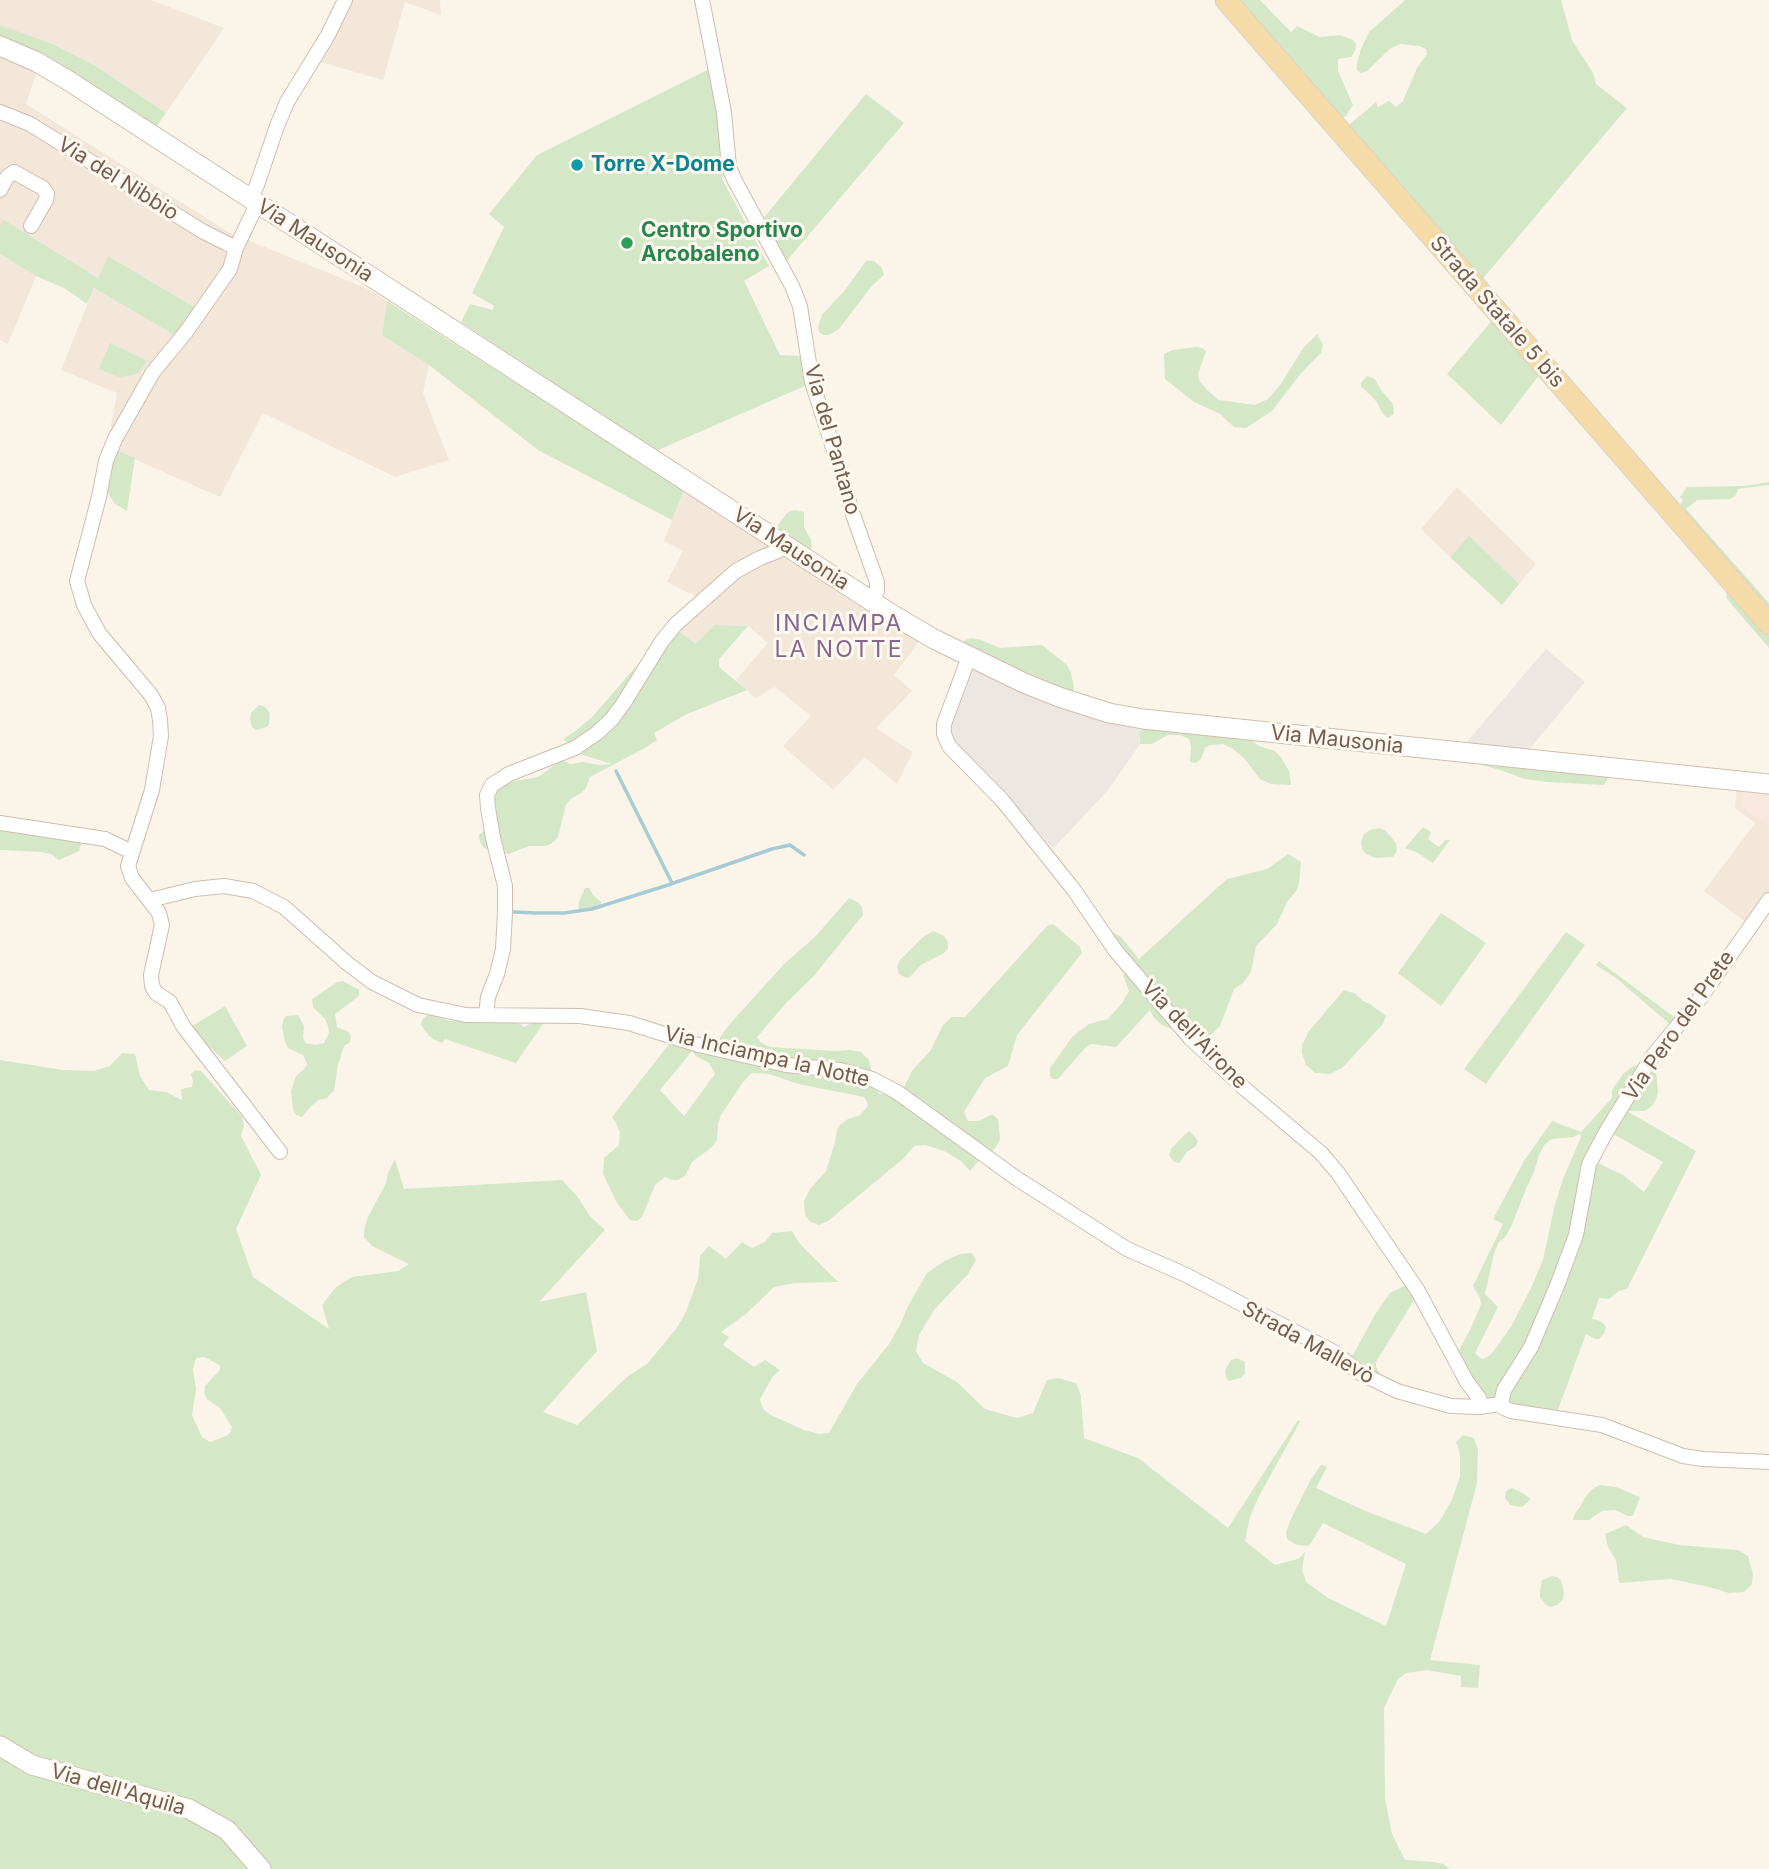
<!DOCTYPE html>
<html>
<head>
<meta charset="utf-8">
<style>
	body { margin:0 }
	canvas { display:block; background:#fbf5e9 }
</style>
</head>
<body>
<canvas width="1769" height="1869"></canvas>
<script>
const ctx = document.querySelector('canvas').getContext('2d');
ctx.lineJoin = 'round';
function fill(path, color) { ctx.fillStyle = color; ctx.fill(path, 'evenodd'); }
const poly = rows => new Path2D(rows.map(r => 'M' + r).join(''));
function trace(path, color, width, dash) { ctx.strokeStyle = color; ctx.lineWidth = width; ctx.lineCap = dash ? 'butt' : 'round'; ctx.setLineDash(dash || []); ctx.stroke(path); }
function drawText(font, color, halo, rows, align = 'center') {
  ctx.font = font + ' Inter,sans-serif'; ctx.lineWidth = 6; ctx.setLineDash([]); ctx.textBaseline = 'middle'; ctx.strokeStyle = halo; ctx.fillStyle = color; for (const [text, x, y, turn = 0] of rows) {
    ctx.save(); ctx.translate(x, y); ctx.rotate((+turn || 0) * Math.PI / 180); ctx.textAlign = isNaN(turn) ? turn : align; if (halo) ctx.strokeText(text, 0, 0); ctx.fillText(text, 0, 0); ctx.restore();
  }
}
fill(poly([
	[0,0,151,0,224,28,166,113,44,50,42,54,0,36],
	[340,0,440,0,441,15,405,2,383,80,306,58,323,33],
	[0,57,36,73,26,104,228,232,368,289,387,301,382,335,429,365,423,393,449,460,395,477,263,413,220,497,107,447,117,393,61,370,94,288,176,336,108,256,98,278,4,221,0,228],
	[0,254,36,276,8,344,0,340],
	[690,475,929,628,894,675,912,691,876,728,913,752,897,784,865,757,833,790,783,746,811,716,775,687,755,698,736,680,768,643,748,626,714,625,696,645,671,626,699,598,667,582,683,551,664,541],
	[1457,487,1536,564,1519,584,1469,537,1450,557,1421,529],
	[1738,772,1769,776,1769,904,1747,923,1704,891,1755,823,1735,808]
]), '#f2e7d8');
fill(poly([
	[1742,791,1769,795,1769,827,1741,805]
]), '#fae8de');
fill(poly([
	[1546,649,1585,682,1528,751,1465,744],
	[967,664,1146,725,1138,738,1140,744,1109,789,1053,849,1016,806,1010,806,944,731]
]), '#ece7e2');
fill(poly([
	[1234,0,1260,0,1291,32,1297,26,1320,37,1340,35,1353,40,1356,44,1355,51,1351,57,1338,59,1338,71,1353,105,1346,116,1338,119],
	[1405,0,1561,0,1572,40,1593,73,1596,84,1627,108,1480,282,1344,129,1376,102,1378,107,1389,101,1396,107,1403,101,1417,68,1427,54,1426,49,1419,46,1400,44,1391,48,1367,71,1361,73,1357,70,1357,63,1361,49,1369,32],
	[0,25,52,44,97,67,166,113,156,127,42,54,0,36],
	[711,68,718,109,724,164,722,179,769,266,744,281,780,355,802,356,807,385,656,451,461,322,470,304,493,310,494,306,472,293,504,227,489,214,537,155],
	[866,94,904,123,784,264,774,245,777,238,771,229,767,231,761,221],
	[4,220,98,278,108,256,197,309,176,336,94,288,87,304,64,288,36,276,0,254,0,225],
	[866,261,874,261,882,268,884,275,871,287,839,329,829,335,823,335,819,332,818,327,822,315,845,290],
	[387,301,684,490,672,520,538,450,429,365,382,335],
	[1494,318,1540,374,1501,425,1447,374],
	[1317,334,1323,344,1321,353,1302,372,1272,411,1246,428,1234,427,1220,414,1194,402,1165,379,1164,354,1173,350,1196,347,1202,348,1206,351,1198,374,1199,380,1207,390,1219,400,1255,405,1268,399,1280,385,1304,347],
	[110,343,147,361,138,374,119,377,99,369],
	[1367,376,1375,379,1381,390,1393,404,1394,414,1388,418,1383,414,1376,401,1361,386,1361,383],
	[107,447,135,458,127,511,115,504,106,490],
	[1769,482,1769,485,1738,489,1736,495,1730,499,1697,500,1686,509,1769,603,1769,615,1677,509,1683,500,1680,497,1687,487,1744,486],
	[794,510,804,512,804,527,811,540,812,547,809,552,776,531,778,525,787,513],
	[1469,536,1519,584,1502,605,1450,557],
	[1725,584,1769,634,1769,648,1727,599],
	[714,625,748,626,719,659,719,667,747,690,687,714,654,733,657,740,643,749,590,777,586,788,581,793,571,799,566,805,558,837,554,842,546,846,529,846,509,854,492,852,484,848,480,842,479,835,492,824,494,798,498,790,506,784,515,781,538,777,559,762,564,761,570,764,583,762,600,765,612,764,583,755,563,739,574,732,593,716,671,626,696,644],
	[972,638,981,640,1000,648,1042,645,1067,665,1071,673,1074,687,1073,695,961,645,965,640],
	[259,705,264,706,270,713,269,724,267,727,256,730,252,727,250,719,251,713],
	[1146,725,1245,736,1259,746,1275,751,1281,757,1289,771,1291,785,1271,784,1264,781,1259,778,1245,759,1233,749,1223,744,1210,745,1205,748,1201,759,1196,763,1190,762,1191,747,1189,739,1180,735,1168,735,1152,744,1140,744,1139,734],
	[1476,763,1609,776,1604,785,1547,782,1525,779,1503,771],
	[0,826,83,837,79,851,59,860,51,854,41,852,0,850],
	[1423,827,1431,832,1428,839,1439,847,1445,840,1450,840,1433,863,1416,852,1405,848],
	[1379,828,1385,830,1396,843,1397,851,1393,857,1375,858,1366,854,1362,849,1361,842,1364,834,1370,830],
	[1288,854,1301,862,1299,883,1297,890,1287,902,1277,924,1256,946,1251,972,1243,983,1234,989,1220,1026,1211,1035,1197,1041,1104,933,1112,932,1121,937,1139,959,1227,879,1267,869],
	[585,888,589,888,594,896,601,902,601,906,596,909,584,911,578,908,580,899],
	[849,898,858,902,862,907,863,915,813,977,787,1002,757,1037,760,1042,770,1047,835,1051,850,1050,861,1052,869,1060,873,1077,715,1045,728,1026,785,963,815,937],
	[1441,913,1486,943,1441,1006,1398,973],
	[1053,924,1080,947,1082,953,1017,1035,1008,1066,985,1078,964,1112,968,1121,979,1121,992,1114,998,1119,1000,1139,996,1147,989,1156,901,1093,912,1071,930,1051,943,1025,952,1017,965,1017,1048,925],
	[933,931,944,936,948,942,948,948,944,953,921,965,910,977,906,978,899,974,897,967,900,960,923,937],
	[1566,932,1585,945,1486,1084,1464,1069],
	[1599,961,1678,1020,1673,1027,1616,978,1596,965],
	[1128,970,1178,1028,1172,1029,1162,1025,1153,1017,1150,1010,1116,1047,1091,1044,1086,1047,1058,1079,1053,1079,1050,1076,1050,1068,1073,1036,1089,1024,1108,1019,1122,1003,1129,991,1123,975],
	[343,981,359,990,359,996,335,1014,337,1027,349,1032,351,1037,350,1042,344,1046,338,1065,334,1090,327,1098,319,1100,311,1106,302,1117,296,1115,293,1110,291,1091,296,1076,305,1068,307,1064,303,1055,288,1048,285,1042,282,1027,283,1020,286,1016,298,1015,304,1026,303,1038,306,1043,315,1045,324,1043,329,1033,328,1026,325,1019,313,1007,312,999,337,982],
	[1344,990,1356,994,1363,1001,1370,1004,1386,1016,1383,1024,1342,1068,1330,1074,1315,1073,1306,1065,1302,1053,1302,1045,1309,1031],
	[225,1006,247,1046,225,1061,189,1028],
	[428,1015,433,1015,449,1021,508,1021,520,1024,524,1027,537,1020,547,1018,516,1063,445,1039,442,1043,435,1040,429,1036,421,1025,422,1020],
	[673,1039,840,1071,871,1085,880,1094,896,1094,983,1156,970,1171,961,1161,944,1151,925,1145,914,1146,904,1158,828,1221,819,1225,810,1222,805,1215,804,1201,810,1189,826,1171,835,1142,837,1130,840,1125,848,1119,860,1115,868,1106,867,1102,864,1097,798,1084,769,1074,752,1073,743,1082,721,1115,718,1124,717,1140,712,1147,692,1162,685,1176,678,1180,672,1180,665,1177,655,1185,642,1217,637,1221,630,1220,617,1203,603,1174,604,1158,619,1145,620,1133,616,1123,612,1117],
	[692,1051,696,1056,709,1063,715,1074,684,1116,660,1090],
	[122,1053,135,1054,140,1076,149,1090,166,1092,182,1100,181,1089,192,1087,193,1081,191,1074,195,1070,201,1071,238,1112,242,1117,244,1126,241,1136,261,1175,236,1229,253,1277,329,1329,322,1305,336,1287,352,1277,398,1271,409,1264,372,1246,364,1237,364,1230,368,1217,386,1183,388,1173,395,1159,404,1189,562,1180,577,1196,590,1216,605,1230,539,1302,586,1292,597,1351,543,1412,577,1425,628,1376,647,1364,676,1329,685,1314,698,1279,700,1256,709,1246,726,1259,742,1242,752,1248,765,1242,772,1233,792,1231,799,1243,838,1282,795,1283,774,1287,746,1314,721,1332,729,1337,723,1345,754,1367,765,1360,780,1370,773,1376,760,1399,763,1409,771,1415,804,1430,819,1434,829,1433,857,1384,889,1344,900,1325,908,1306,927,1273,945,1261,960,1254,972,1253,976,1260,968,1274,934,1310,919,1335,916,1351,923,1363,957,1382,985,1409,1017,1418,1033,1413,1047,1380,1058,1378,1076,1383,1081,1396,1084,1438,1138,1458,1228,1528,1298,1420,1300,1422,1258,1498,1250,1517,1245,1541,1275,1565,1298,1559,1305,1552,1302,1570,1306,1582,1328,1598,1386,1626,1406,1564,1323,1523,1309,1546,1297,1545,1287,1539,1286,1532,1290,1521,1310,1481,1320,1466,1323,1465,1327,1467,1316,1488,1363,1510,1426,1534,1439,1522,1452,1500,1460,1476,1460,1454,1456,1442,1463,1435,1474,1438,1478,1450,1477,1483,1430,1660,1480,1665,1478,1688,1461,1687,1461,1676,1427,1670,1406,1673,1398,1679,1384,1708,1385,1798,1392,1834,1405,1860,1434,1862,1443,1864,1450,1869,267,1869,230,1827,33,1761,0,1742,0,1060,63,1070,94,1071,110,1066],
	[204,1357,216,1363,220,1366,220,1370,205,1386,204,1393,207,1399,220,1408,232,1427,230,1433,226,1436,210,1442,202,1437,192,1415,196,1389,193,1369,196,1358],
	[1655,1060,1658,1092,1656,1099,1652,1106,1645,1111,1627,1111,1696,1151,1627,1289,1619,1291,1609,1299,1599,1298,1592,1319,1598,1320,1604,1324,1606,1327,1604,1333,1599,1339,1595,1339,1586,1334,1556,1415,1483,1404,1455,1358,1471,1328,1481,1304,1480,1298,1473,1286,1503,1224,1493,1219,1524,1161,1552,1121,1581,1132,1612,1098,1612,1090,1623,1074,1632,1067],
	[1608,1131,1663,1162,1644,1192,1623,1175,1590,1159],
	[1580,1134,1581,1137,1563,1179,1554,1208,1543,1260,1531,1288,1512,1325,1496,1348,1490,1355,1483,1359,1479,1357,1475,1353,1498,1307,1485,1294,1494,1253,1499,1242,1505,1237,1511,1227,1526,1189,1534,1172,1539,1155,1545,1144,1552,1139,1573,1137],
	[1190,1131,1198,1141,1196,1146,1187,1152,1179,1163,1174,1162,1169,1155,1171,1149,1185,1134],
	[1408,1284,1416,1297,1376,1362,1376,1367,1386,1382,1349,1362,1376,1313,1390,1293],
	[1237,1358,1245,1362,1245,1373,1241,1378,1229,1381,1226,1378,1225,1370,1231,1360],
	[1600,1485,1616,1487,1640,1497,1633,1516,1628,1516,1615,1510,1602,1511,1589,1520,1573,1520,1575,1513,1580,1507,1584,1499,1592,1489],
	[1512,1488,1521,1492,1531,1499,1522,1507,1510,1505,1505,1498,1506,1491],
	[1626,1525,1643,1537,1679,1545,1738,1550,1748,1556,1753,1574,1752,1584,1744,1592,1729,1593,1709,1587,1671,1579,1619,1583,1616,1560,1608,1547,1605,1534],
	[1552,1576,1557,1577,1561,1580,1564,1592,1563,1599,1557,1605,1550,1607,1544,1603,1540,1597,1540,1591,1542,1580],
	[0,1751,187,1813,224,1834,255,1869,0,1869]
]), '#d4e8c8');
trace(poly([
	[616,771,672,883],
	[514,912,536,913,564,913,592,909,665,886,772,849,790,845,804,855]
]), '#a6cbd5', 3.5);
const street = poly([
	[702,0,724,112,729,167,735,181,792,286,800,306,812,382,840,469,851,509,877,582,877,590,873,602],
	[0,112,30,124,202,231,236,248],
	[0,190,7,177,14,172,43,188,47,194,46,200,31,226],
	[250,199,257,185,277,126,287,102,328,35,345,0],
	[257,204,236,248,230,269,186,332,153,372,115,439,106,461,99,497,77,581,84,605,99,633,151,695,158,708,160,720,161,736,152,790,128,866,132,878,159,913,162,925,151,975,152,986,156,993,170,1002,183,1026,280,1152],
	[969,657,944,724,944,734,949,746,1002,800,1074,890,1115,950,1191,1039,1245,1089,1321,1153,1338,1173,1418,1291,1467,1382,1479,1398,1482,1406],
	[0,823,105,839,132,852],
	[150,900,195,889,224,886,253,891,284,907,347,963,372,982,418,1005,466,1015,580,1016,629,1023,699,1045,786,1065,840,1070,872,1079,897,1092,1016,1178,1127,1249,1186,1275,1334,1352,1360,1373,1397,1391,1451,1406,1479,1407,1501,1404],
	[1769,900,1701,997,1652,1057,1606,1132,1589,1164,1576,1235,1557,1286,1531,1347,1504,1390,1501,1404,1502,1407,1511,1411,1602,1425,1683,1456,1703,1459,1769,1462],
	[486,1015,488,997,497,974,503,949,505,912,505,886,493,838,488,808,487,795,492,785,509,774,575,748,597,733,611,720,623,704,662,641,676,624,736,571,760,558,778,551,784,545]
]);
const secondary = poly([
	[0,46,37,62,69,81,893,615,934,639,1024,683,1059,697,1109,713,1143,719,1769,784],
	[0,1746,32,1765,189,1809,227,1830,261,1869]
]);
const primary = poly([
	[1226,0,1769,624]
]);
trace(street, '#cdbdb0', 16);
trace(secondary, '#cfbead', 21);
trace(primary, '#d8d2cd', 23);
trace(street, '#fff', 14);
trace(secondary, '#fff', 19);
trace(primary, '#f4dba7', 21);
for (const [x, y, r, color] of [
	[577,165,7,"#0f9aa8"],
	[627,243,7,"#2e9e5b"]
]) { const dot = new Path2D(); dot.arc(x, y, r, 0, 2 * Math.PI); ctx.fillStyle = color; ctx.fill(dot); trace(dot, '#fef9f0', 2.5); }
drawText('bold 21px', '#0d838f', '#fef9f0', [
	["Torre X-Dome",591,165]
], 'left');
drawText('21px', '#745d4e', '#fef9f0', [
	["Via del Nibbio",118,179,32],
	["Via Mausonia",315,241,33],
	["Strada Statale 5 bis",1497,312,49],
	["Via del Pantano",832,440,74],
	["Via Mausonia",791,549,33],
	["Via Mausonia",1337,740,6],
	["Via Pero del Prete",1679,1026,-55],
	["Via dell'Airone",1194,1035,46],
	["Via Inciampa la Notte",767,1057,13],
	["Strada Mallevò",1308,1343,29],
	["Via dell'Aquila",118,1790,16]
]);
drawText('bold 21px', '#27864d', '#fef9f0', [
	["Centro Sportivo",641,231],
	["Arcobaleno",641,255]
], 'left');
ctx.letterSpacing = '2px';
drawText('23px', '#84668f', '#fef9f0', [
	["INCIAMPA",839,624],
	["LA NOTTE",839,650]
]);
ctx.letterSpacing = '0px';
</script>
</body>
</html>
